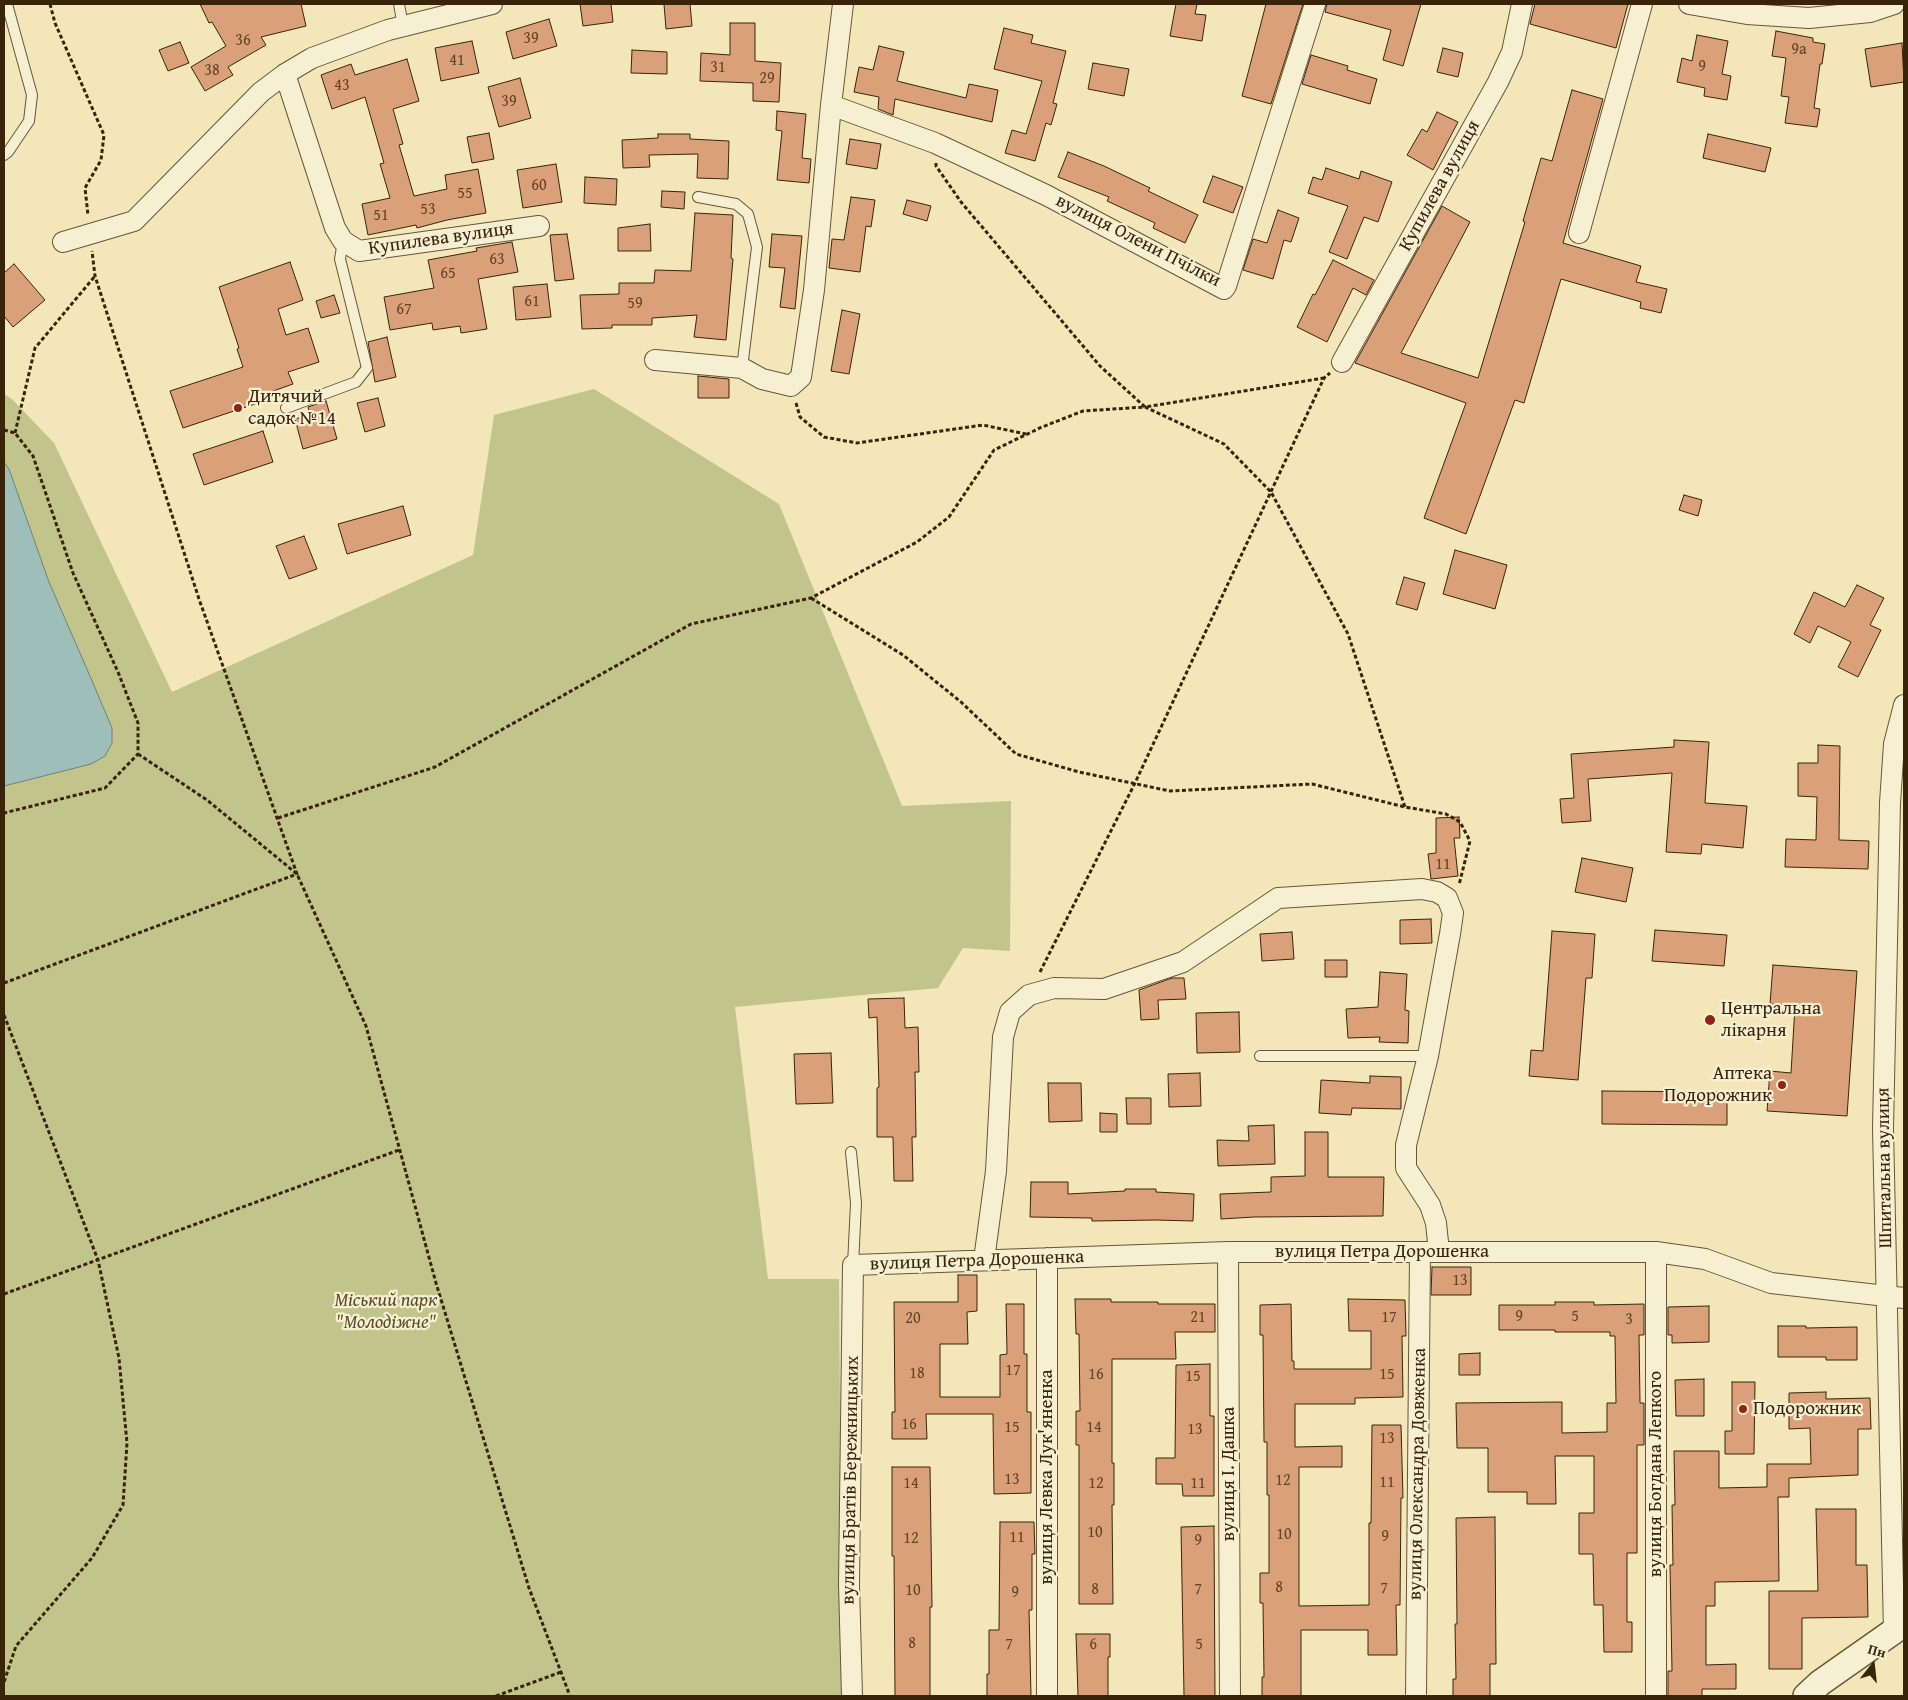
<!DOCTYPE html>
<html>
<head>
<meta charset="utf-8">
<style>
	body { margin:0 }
	#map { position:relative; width:1908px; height:1700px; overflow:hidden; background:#f3e7ba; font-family:"Gentium Book Plus",serif }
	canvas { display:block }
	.frame { position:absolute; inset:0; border:5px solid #39240a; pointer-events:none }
	.north { position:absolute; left:1848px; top:1640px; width:50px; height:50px; -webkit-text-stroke:4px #f7efd2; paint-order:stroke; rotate:16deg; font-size:14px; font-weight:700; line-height:20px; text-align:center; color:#39240a }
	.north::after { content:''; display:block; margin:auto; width:18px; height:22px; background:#39240a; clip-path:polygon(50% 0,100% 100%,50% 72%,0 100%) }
</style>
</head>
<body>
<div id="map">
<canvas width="1908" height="1700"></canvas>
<div class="frame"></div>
<div class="north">Пн</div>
</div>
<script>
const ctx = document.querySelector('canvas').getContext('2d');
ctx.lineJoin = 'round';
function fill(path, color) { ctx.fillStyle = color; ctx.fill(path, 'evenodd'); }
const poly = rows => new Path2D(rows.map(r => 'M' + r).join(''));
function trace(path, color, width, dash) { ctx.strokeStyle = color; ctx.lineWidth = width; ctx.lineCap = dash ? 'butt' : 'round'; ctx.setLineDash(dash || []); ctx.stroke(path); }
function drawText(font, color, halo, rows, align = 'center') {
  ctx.font = font + ' "Gentium Book Plus",serif'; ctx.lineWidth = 4.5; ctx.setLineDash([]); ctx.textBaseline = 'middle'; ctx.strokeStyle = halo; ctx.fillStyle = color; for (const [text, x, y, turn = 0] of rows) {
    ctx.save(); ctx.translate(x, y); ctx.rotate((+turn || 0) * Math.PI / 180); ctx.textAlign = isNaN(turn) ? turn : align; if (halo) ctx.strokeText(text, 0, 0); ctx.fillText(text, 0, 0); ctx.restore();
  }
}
fill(poly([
	[594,389,779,504,902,806,1011,801,1010,951,963,948,938,988,735,1007,768,1279,839,1279,842,1696,4,1696,4,394,12,399,54,443,172,692,473,555,494,415]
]), '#c1c48b');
const water = poly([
	[4,462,9,469,49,582,93,683,112,728,112,743,105,756,91,764,4,786,4,462]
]);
fill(water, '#9ebeb9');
trace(water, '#768073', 1);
const building = poly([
	[200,4,301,4,306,26,261,37,266,45,228,67,233,75,205,91,191,67,226,46,212,22,209,23,200,4],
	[580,4,611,4,613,22,583,26,580,4],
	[664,4,690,4,692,26,666,29,664,4],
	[1176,4,1197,4,1195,14,1206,15,1202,41,1170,36,1176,4],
	[1266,4,1303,4,1271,104,1242,96,1266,4],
	[1327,4,1421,4,1403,66,1383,60,1391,30,1325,12,1327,4],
	[1535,4,1628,4,1616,48,1530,24,1535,4],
	[549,19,557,46,513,59,506,32,549,19],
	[730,23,755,23,755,61,781,63,779,102,753,101,753,83,700,81,701,53,730,55,730,23],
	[1004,28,1033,35,1031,43,1066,51,1053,103,1057,104,1051,125,1046,123,1035,161,1005,153,1012,130,1026,134,1042,81,994,69,1004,28],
	[1776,31,1813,38,1813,42,1825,44,1822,64,1820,64,1814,108,1820,109,1817,127,1785,123,1789,97,1781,96,1786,58,1772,56,1776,31],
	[1697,35,1728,41,1722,74,1731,76,1727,100,1704,96,1705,88,1677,82,1682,58,1692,61,1697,35],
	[472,41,479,73,441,81,435,48,472,41],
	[180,42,189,63,168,71,159,50,180,42],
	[1902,43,1904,82,1871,87,1865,49,1902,43],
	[879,46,904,52,897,81,966,98,969,84,998,90,992,122,895,99,893,115,878,109,879,97,854,92,859,67,873,70,879,46],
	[1443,48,1463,53,1458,77,1437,72,1443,48],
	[632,50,667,52,667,74,631,73,632,50],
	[1311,55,1348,66,1347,70,1377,79,1370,104,1302,84,1311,55],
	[407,59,419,101,393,109,403,144,399,145,414,196,447,189,445,175,478,169,486,213,447,220,417,228,416,225,368,235,362,204,390,198,380,164,384,163,365,97,332,109,321,75,351,64,355,75,407,59],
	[1093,63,1129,69,1124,96,1088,89,1093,63],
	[520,78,531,118,499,127,488,87,520,78],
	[1572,90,1603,99,1563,243,1641,266,1636,282,1667,289,1661,313,1640,308,1641,302,1561,279,1524,403,1515,400,1466,534,1424,518,1466,403,1355,363,1442,206,1470,222,1401,353,1478,378,1525,222,1523,221,1541,158,1552,161,1572,90],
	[777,111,806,114,802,158,811,159,809,183,777,180,782,131,776,130,777,111],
	[1437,112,1458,122,1433,170,1407,155,1422,129,1427,132,1437,112],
	[489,133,494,159,472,163,467,137,489,133],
	[658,134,690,134,690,139,729,141,728,179,697,178,698,154,649,155,650,167,623,168,622,140,658,138,658,134],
	[1708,134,1771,148,1765,172,1703,158,1708,134],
	[850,139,881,144,877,169,846,164,850,139],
	[1068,152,1104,166,1150,188,1148,191,1198,215,1185,243,1153,228,1155,223,1107,201,1109,197,1058,177,1068,152],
	[556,164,562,202,523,208,517,170,556,164],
	[1326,168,1359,179,1361,171,1392,182,1378,222,1364,217,1347,259,1329,252,1348,206,1308,193,1313,177,1322,180,1326,168],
	[1213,176,1243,187,1233,213,1203,202,1213,176],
	[585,177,617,179,616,205,584,203,585,177],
	[662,191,685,192,684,209,661,207,662,191],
	[851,197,875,200,871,227,866,226,860,272,829,268,832,239,844,240,851,197],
	[907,200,931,206,927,221,903,214,907,200],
	[1278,210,1299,218,1291,242,1284,240,1273,279,1243,270,1253,239,1267,243,1278,210],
	[695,213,733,215,731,258,733,259,726,340,694,337,697,315,652,318,652,325,612,325,612,328,582,329,580,295,619,294,619,283,654,283,655,270,691,271,695,213],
	[650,224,651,251,618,251,618,228,650,224],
	[567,234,574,279,555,281,550,235,567,234],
	[772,234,802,236,795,309,780,307,785,268,769,267,772,234],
	[512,242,518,272,478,279,487,329,461,333,460,326,433,330,432,323,390,330,384,297,434,288,428,260,477,251,476,248,512,242],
	[1333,260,1374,280,1366,295,1353,288,1327,342,1297,327,1313,294,1315,295,1333,260],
	[290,262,303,300,278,309,286,335,308,328,319,362,288,372,293,384,262,395,264,401,183,428,170,391,243,367,237,349,239,348,219,287,290,262],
	[14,264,45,300,13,327,4,316,4,273,14,264],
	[547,284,551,317,516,320,513,287,547,284],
	[334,295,340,313,321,318,316,301,334,295],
	[842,310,860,314,849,374,831,371,842,310],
	[387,337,396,377,375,382,368,342,387,337],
	[698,376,729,379,729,398,698,398,698,376],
	[378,398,385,426,365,432,357,403,378,398],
	[326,401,337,439,303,449,295,419,310,415,308,407,326,401],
	[263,431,273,462,204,485,193,454,263,431],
	[1684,495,1702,500,1698,516,1679,510,1684,495],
	[403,506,411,535,347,554,338,524,403,506],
	[304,536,317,569,289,579,276,546,304,536],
	[1455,550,1507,565,1495,609,1443,594,1455,550],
	[1404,577,1425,583,1417,610,1396,604,1404,577],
	[1857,585,1884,598,1870,625,1881,630,1858,677,1838,667,1851,642,1818,626,1810,643,1794,634,1814,592,1845,607,1857,585],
	[1674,740,1709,742,1705,803,1747,806,1743,848,1702,844,1701,854,1666,852,1672,773,1588,779,1591,821,1562,823,1560,799,1574,798,1571,754,1674,747,1674,740],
	[1818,745,1840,746,1839,840,1869,841,1868,869,1785,867,1786,839,1816,840,1817,797,1798,796,1798,763,1818,763,1818,745],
	[1459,817,1460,838,1454,838,1458,876,1431,879,1428,854,1436,853,1436,818,1459,817],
	[1582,858,1633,868,1626,902,1575,892,1582,858],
	[1431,919,1432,943,1400,944,1400,920,1431,919],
	[1655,930,1727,935,1724,966,1652,961,1655,930],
	[1552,931,1595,934,1592,978,1586,978,1578,1080,1529,1076,1531,1050,1543,1051,1552,931],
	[1292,932,1294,959,1262,961,1260,934,1292,932],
	[1325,960,1347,960,1347,977,1325,977,1325,960],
	[1773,965,1857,971,1847,1116,1767,1111,1770,1071,1791,1073,1795,1006,1770,1004,1773,965],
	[1380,972,1407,974,1405,1010,1409,1011,1408,1043,1379,1042,1380,1037,1348,1038,1346,1009,1378,1007,1380,972],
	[1172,978,1184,978,1186,999,1158,1000,1159,1019,1141,1020,1139,990,1172,978],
	[904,998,905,1028,918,1027,919,1072,915,1072,916,1137,912,1137,913,1181,894,1181,893,1137,877,1137,877,1088,879,1087,877,1017,869,1018,868,999,904,998],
	[1239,1012,1240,1052,1197,1053,1196,1013,1239,1012],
	[831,1053,833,1103,796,1104,794,1054,831,1053],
	[1200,1073,1201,1106,1169,1107,1168,1074,1200,1073],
	[1370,1076,1401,1077,1401,1109,1352,1108,1351,1115,1319,1113,1321,1080,1370,1083,1370,1076],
	[1048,1083,1081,1083,1082,1121,1049,1122,1048,1083],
	[1602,1091,1727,1092,1727,1125,1602,1124,1602,1091],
	[1126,1098,1151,1098,1151,1124,1127,1124,1126,1098],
	[1100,1113,1117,1114,1117,1132,1100,1132,1100,1113],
	[1274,1125,1275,1164,1218,1166,1217,1140,1249,1141,1248,1126,1274,1125],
	[1305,1132,1328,1132,1328,1177,1384,1177,1383,1216,1254,1217,1221,1219,1220,1194,1271,1192,1271,1177,1305,1176,1305,1132],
	[1031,1182,1068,1182,1068,1194,1125,1191,1125,1189,1156,1189,1156,1192,1194,1194,1193,1221,1156,1220,1092,1221,1092,1218,1030,1217,1031,1182],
	[1432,1267,1471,1267,1471,1295,1431,1295,1432,1267],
	[958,1275,977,1275,977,1311,967,1312,968,1344,940,1344,940,1397,1000,1397,1000,1355,1007,1354,1006,1304,1024,1304,1024,1354,1027,1354,1027,1412,1031,1412,1031,1493,994,1494,993,1414,926,1414,927,1439,892,1439,892,1412,895,1412,894,1302,958,1302,958,1275],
	[1075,1299,1111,1299,1111,1302,1158,1302,1158,1304,1215,1304,1215,1332,1175,1332,1176,1359,1112,1359,1112,1463,1114,1463,1114,1505,1112,1505,1113,1604,1079,1604,1079,1445,1076,1445,1076,1411,1080,1411,1079,1334,1076,1334,1075,1299],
	[1348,1299,1405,1300,1406,1336,1402,1336,1403,1397,1355,1398,1355,1404,1295,1404,1295,1447,1342,1446,1342,1467,1299,1467,1299,1606,1369,1605,1369,1523,1371,1523,1372,1425,1401,1425,1403,1498,1401,1498,1400,1605,1396,1605,1397,1655,1368,1655,1368,1630,1301,1630,1301,1696,1262,1696,1262,1677,1264,1677,1263,1603,1260,1603,1260,1573,1269,1573,1269,1495,1267,1495,1267,1442,1264,1442,1263,1335,1260,1335,1260,1305,1291,1304,1292,1361,1294,1361,1294,1369,1371,1369,1371,1331,1349,1331,1348,1299],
	[1555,1302,1594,1302,1594,1305,1644,1304,1644,1335,1639,1335,1640,1403,1644,1403,1644,1445,1637,1445,1637,1553,1627,1553,1627,1622,1632,1622,1632,1652,1604,1652,1603,1605,1594,1605,1593,1554,1579,1554,1579,1513,1594,1513,1594,1456,1555,1456,1556,1504,1527,1504,1527,1492,1488,1492,1488,1448,1457,1448,1456,1403,1562,1402,1562,1433,1607,1432,1607,1403,1616,1403,1615,1336,1610,1336,1610,1332,1555,1332,1555,1330,1499,1330,1499,1305,1555,1305,1555,1302],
	[1709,1306,1709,1342,1672,1343,1672,1335,1668,1335,1668,1307,1709,1306],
	[1778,1326,1806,1326,1806,1328,1857,1327,1857,1360,1826,1360,1826,1357,1778,1357,1778,1326],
	[1480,1353,1480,1375,1459,1375,1459,1354,1480,1353],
	[1210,1364,1210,1416,1214,1416,1214,1496,1183,1496,1182,1484,1156,1484,1156,1458,1175,1458,1176,1365,1210,1364],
	[1704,1379,1704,1416,1676,1416,1675,1380,1704,1379],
	[1732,1382,1755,1382,1754,1454,1725,1454,1725,1431,1732,1431,1732,1382],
	[1826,1392,1826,1399,1870,1398,1871,1429,1858,1429,1858,1475,1789,1478,1789,1497,1778,1497,1779,1581,1715,1582,1715,1606,1706,1606,1706,1665,1736,1664,1736,1689,1702,1689,1702,1696,1668,1696,1668,1671,1672,1671,1670,1565,1673,1565,1672,1505,1675,1505,1674,1451,1719,1451,1719,1488,1767,1487,1767,1464,1811,1464,1810,1428,1789,1429,1789,1393,1826,1392],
	[892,1467,930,1467,932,1607,930,1607,930,1696,895,1696,894,1556,892,1556,892,1467],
	[1816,1509,1856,1509,1856,1565,1867,1565,1868,1617,1802,1618,1802,1669,1769,1669,1769,1591,1818,1591,1816,1509],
	[1495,1517,1496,1664,1490,1664,1490,1696,1453,1696,1453,1679,1456,1679,1455,1624,1457,1624,1456,1518,1495,1517],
	[1000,1522,1034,1522,1035,1554,1032,1554,1032,1610,1029,1610,1031,1696,987,1696,987,1674,989,1674,989,1630,999,1630,1000,1522],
	[1214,1526,1215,1696,1184,1696,1181,1527,1214,1526],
	[1076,1634,1110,1634,1110,1657,1108,1657,1108,1696,1078,1696,1076,1634]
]);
fill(building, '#d9a079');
trace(building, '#39240a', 1);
const service = poly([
	[399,4,403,26],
	[4,155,8,152,29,121,32,95,7,4],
	[698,197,736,204,748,214,757,247,742,368],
	[286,408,356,382,367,368,340,259,343,241],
	[1260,1056,1428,1056],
	[851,1152,856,1203,853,1265]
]);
const minor = poly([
	[1689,4,1747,14,1809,18,1870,12,1894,4],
	[285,74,335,228,343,241,359,251,539,226],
	[831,105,935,143,1046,195,1224,289,1226,286,1315,4],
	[1579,233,1642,4],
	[63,242,134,221,261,92,285,74,312,58,388,30,492,4],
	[655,360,742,368,762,379,791,386,801,377,814,290,831,105,843,4],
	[1342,362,1498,82,1512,52,1522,4],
	[1228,1252,1230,1696],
	[984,1260,996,1171,1003,1037,1010,1012,1029,995,1054,988,1104,989,1183,962,1278,898,1422,889,1437,892,1447,898,1453,913,1450,934,1428,1056,1406,1145,1406,1168,1430,1205,1436,1223,1439,1252],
	[1894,1632,1883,1128,1890,803,1894,744,1904,705],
	[852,1696,849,1584,853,1265,1228,1252,1656,1252,1705,1259,1771,1283,1904,1298],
	[1047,1696,1047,1258],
	[1416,1696,1420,1252],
	[1656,1696,1656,1252]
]);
const tertiary = poly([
	[1806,1696,1820,1683,1904,1624]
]);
trace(service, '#685536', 12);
trace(minor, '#685536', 22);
trace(tertiary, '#685536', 28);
trace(poly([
	[50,4,55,23,104,135,101,160,85,188,88,215],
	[936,163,936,166,961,202,1100,366,1145,407,1324,378],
	[796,403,800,417,824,437,857,443,983,425,1026,434],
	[4,430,15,433,33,456,73,573,118,672,138,723,138,754,105,788,4,813],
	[15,433,35,348,95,276],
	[811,598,903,655,961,702,1016,754,1079,772,1170,791,1312,784,1405,807,1446,814,1460,822,1470,841,1459,885],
	[138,754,207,800,297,874,366,1026,436,1283,529,1588,570,1696],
	[278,818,435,767,691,624,811,598,917,542,949,517,994,450,1042,427,1083,411,1145,407,1224,444,1271,492,1348,634,1405,807],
	[1040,972,1135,783,1324,378,1330,373],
	[4,983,297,874,199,599,95,276,92,251],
	[4,1015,98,1260,119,1358,127,1443,123,1505,92,1558,16,1646,4,1682],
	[4,1294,399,1150],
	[496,1696,561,1672]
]), '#39240a', 3, [4, 2.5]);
trace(service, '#f7efd2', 10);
trace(minor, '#f7efd2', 20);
trace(tertiary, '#f7efd2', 25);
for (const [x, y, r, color] of [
	[238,408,5,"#8f2418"],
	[1710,1020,6,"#8f2418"],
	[1782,1085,5,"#8f2418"],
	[1743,1409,5,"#8f2418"]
]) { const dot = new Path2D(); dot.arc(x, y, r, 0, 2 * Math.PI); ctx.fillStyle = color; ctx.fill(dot); trace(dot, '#f7efd2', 2); }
drawText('16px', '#614326', null, [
	["39",531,39],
	["36",243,41],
	["9а",1799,50],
	["41",457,61],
	["9",1702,67],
	["31",718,68],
	["38",212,71],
	["29",767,79],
	["43",342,86],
	["39",509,102],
	["60",539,186],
	["55",465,194],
	["53",428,210],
	["51",381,216],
	["63",497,260],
	["65",448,274],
	["61",532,302],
	["59",635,304],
	["67",404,310],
	["11",1443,865],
	["13",1460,1281],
	["9",1519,1317],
	["5",1575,1317],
	["21",1198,1318],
	["17",1389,1318],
	["20",913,1319],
	["3",1629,1320],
	["17",1013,1371],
	["18",917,1374],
	["16",1096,1375],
	["15",1387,1375],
	["15",1193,1377],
	["16",909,1425],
	["15",1012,1428],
	["14",1094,1428],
	["13",1195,1430],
	["13",1387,1439],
	["13",1012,1480],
	["12",1283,1481],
	["11",1387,1483],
	["14",911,1484],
	["12",1096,1484],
	["11",1198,1484],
	["10",1095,1533],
	["10",1284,1535],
	["9",1385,1537],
	["11",1017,1538],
	["12",911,1539],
	["9",1198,1541],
	["8",1279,1588],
	["7",1384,1589],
	["8",1095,1590],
	["7",1198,1590],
	["10",913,1591],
	["9",1015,1593],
	["8",912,1644],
	["7",1009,1645],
	["6",1093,1645],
	["5",1199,1645]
]);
drawText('19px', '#39240a', '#f7efd2', [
	["Купилева вулиця",1440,186,-61],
	["Купилева вулиця",441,239,-8],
	["вулиця Олени Пчілки",1138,241,27],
	["Шпитальна вулиця",1885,1168,-91],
	["вулиця Петра Дорошенка",1382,1252],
	["вулиця Петра Дорошенка",977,1261,-2],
	["вулиця І. Дашка",1229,1474,-90],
	["вулиця Олександра Довженка",1418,1474,-89],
	["вулиця Богдана Лепкого",1656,1474,-90],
	["вулиця Левка Лук'яненка",1047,1477,-90],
	["вулиця Братів Бережницьких",851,1480,-89]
]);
drawText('19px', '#39240a', '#f7efd2', [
	["Дитячий",248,397],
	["садок №14",248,419],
	["Центральна",1721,1009],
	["лікарня",1721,1031],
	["Аптека",1772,1074,"right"],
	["Подорожник",1772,1096,"right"],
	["Подорожник",1753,1409]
], 'left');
drawText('italic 19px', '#5b4c2a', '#f7efd2', [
	["Міський парк",386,1301],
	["\"Молодіжне\"",386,1323]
]);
</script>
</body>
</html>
